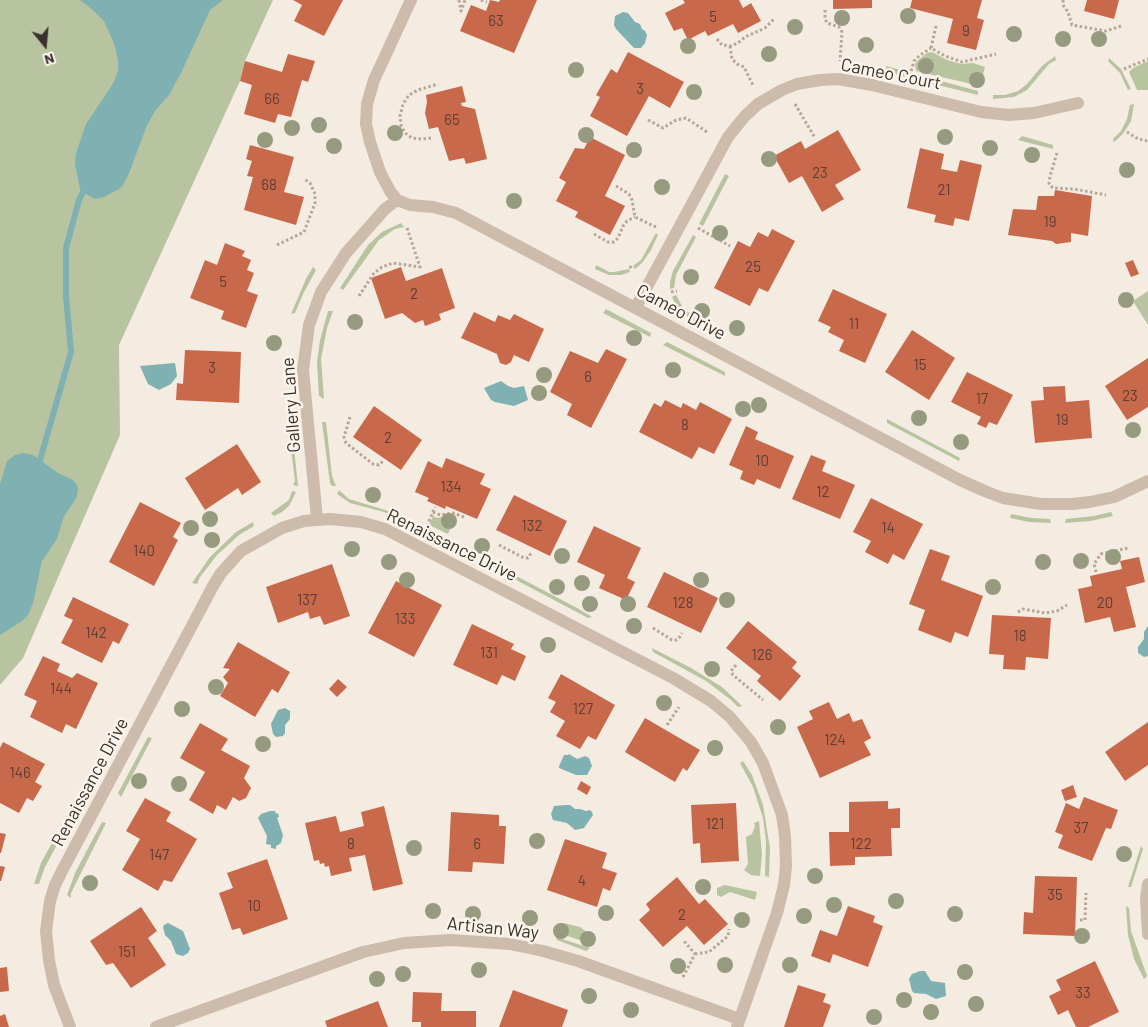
<!DOCTYPE html>
<html>
<head>
<meta charset="utf-8">
<style>
	body { margin:0 }
	#map { position:relative; width:1148px; height:1027px; overflow:hidden; background:#f4ebe1; font-family:Barlow,sans-serif }
	canvas { display:block }
	.north { position:absolute; left:20px; top:20px; width:50px; height:50px; -webkit-text-stroke:4px #fbf5ee; paint-order:stroke; rotate:163deg; font-size:14px; font-weight:700; line-height:20px; text-align:center; color:#3b302b }
	.north::after { content:''; display:block; margin:auto; width:18px; height:22px; background:#3b302b; clip-path:polygon(50% 0,100% 100%,50% 72%,0 100%) }
</style>
</head>
<body>
<div id="map">
<canvas width="1148" height="1027"></canvas>
<div class="north">N</div>
</div>
<script>
const ctx = document.querySelector('canvas').getContext('2d');
ctx.lineJoin = 'round';
function fill(path, color) { ctx.fillStyle = color; ctx.fill(path, 'evenodd'); }
const poly = rows => new Path2D(rows.map(r => 'M' + r).join(''));
function trace(path, color, width, dash) { ctx.strokeStyle = color; ctx.lineWidth = width; ctx.lineCap = dash ? 'butt' : 'round'; ctx.setLineDash(dash || []); ctx.stroke(path); }
function drawText(font, color, halo, rows, align = 'center') {
  ctx.font = font + ' Barlow,sans-serif'; ctx.lineWidth = 5; ctx.setLineDash([]); ctx.textBaseline = 'middle'; ctx.strokeStyle = halo; ctx.fillStyle = color; for (const [text, x, y, turn = 0] of rows) {
    ctx.save(); ctx.translate(x, y); ctx.rotate((+turn || 0) * Math.PI / 180); ctx.textAlign = isNaN(turn) ? turn : align; if (halo) ctx.strokeText(text, 0, 0); ctx.fillText(text, 0, 0); ctx.restore();
  }
}
fill(poly([
	[0,0,273,0,245,61,240,81,119,345,120,435,23,658,0,685],
	[932,52,947,60,961,64,973,63,985,67,980,86,916,71,915,64,917,61,927,53],
	[1055,56,1056,60,1049,64,1027,90,1014,97,993,99,993,95,1005,95,1018,91,1027,84,1042,66],
	[1109,58,1121,69,1131,89,1128,90,1120,73,1108,61],
	[1148,61,1148,90,1137,90,1129,72,1133,68],
	[886,66,978,91,978,95,886,72],
	[1134,104,1131,121,1128,126,1122,135,1114,142,1113,139,1121,131,1127,119,1130,105],
	[1022,136,1053,145,1053,149,1018,140],
	[725,174,729,176,703,226,699,224],
	[401,223,404,227,395,229,379,240,343,290,340,288,368,245,382,232],
	[656,233,658,235,651,250,642,263,635,269,633,266,641,260],
	[693,235,696,237,676,275,674,288,670,289,670,282,673,271],
	[596,265,609,272,614,272,629,269,630,272,621,275,609,275,595,269],
	[313,267,316,270,303,294,295,313,291,314,306,279],
	[1148,291,1148,325,1133,301],
	[676,295,683,308,699,320,696,323,682,313,676,305,672,297],
	[606,309,651,333,650,337,603,313],
	[328,311,333,311,327,328,321,359,324,399,319,396,317,362,320,340],
	[667,342,725,372,725,376,663,345],
	[286,409,290,410,298,486,293,485,295,481],
	[887,419,960,458,959,461,887,423],
	[322,422,326,422,332,476,336,486,332,486,330,483],
	[339,490,349,499,395,513,445,538,442,541,384,512,350,503,337,494],
	[292,491,296,492,289,506,282,512,274,516,271,513,289,500],
	[1111,512,1113,516,1090,521,1065,523,1066,519,1094,516],
	[1011,514,1032,518,1050,519,1051,523,1029,522,1010,518],
	[452,515,455,517,448,534,429,525,433,516,437,518],
	[253,522,254,526,239,535,217,555,200,577,197,584,192,583,210,557,236,532],
	[501,568,577,608,592,617,588,618,501,572],
	[652,648,691,668,722,687,742,706,738,707,731,700,706,681,653,652],
	[148,737,152,738,121,797,118,793],
	[743,761,752,775,763,805,770,848,769,877,765,876,766,842,763,818,753,787,740,763],
	[72,806,75,811,45,867,39,884,34,884,41,863],
	[759,821,762,854,760,876,751,875,744,870,748,864,746,837,752,834,755,826,754,823],
	[102,822,106,823,71,893,71,898,67,895,75,873],
	[1141,846,1143,849,1131,887,1128,887],
	[725,885,757,892,755,900,730,892,721,897,717,895,717,888],
	[1126,906,1129,908,1131,931,1147,976,1144,979,1134,959,1128,935],
	[563,923,580,927,588,933,593,942,591,944,556,932,558,927],
	[556,937,590,948,586,951,557,940]
]), '#b8c4a0');
fill(poly([
	[80,0,223,0,210,10,181,73,169,95,155,111,147,125,128,176,121,188,104,197,95,199,84,193,80,189,75,164,76,153,86,124,114,82,118,71,118,60,115,46,104,21,94,11],
	[623,12,628,13,635,22,640,24,642,29,645,31,647,35,645,43,641,48,634,48,616,29,614,25,615,16],
	[175,363,177,376,171,384,159,390,148,384,140,366],
	[501,381,508,386,514,388,524,386,528,400,514,406,495,402,491,400,484,388],
	[23,453,33,455,58,473,73,480,77,485,78,491,76,499,64,516,57,539,42,561,33,603,28,615,22,621,0,635,0,484,7,461,15,455],
	[1148,626,1148,656,1144,657,1138,653,1138,647,1144,639,1144,632],
	[285,708,290,711,290,719,285,725,285,733,283,736,276,737,273,734,271,724,278,710],
	[569,754,577,759,585,756,589,758,592,766,587,775,576,775,559,768,559,766,564,755,568,755],
	[566,805,570,805,575,809,580,809,586,811,590,810,592,812,593,815,584,828,575,830,567,823,553,820,551,814,554,806],
	[270,811,275,811,276,814,278,813,279,817,277,818,283,835,281,843,276,846,276,849,271,848,271,845,266,844,267,836,258,818,261,814],
	[168,923,183,931,190,949,188,953,183,956,176,954,171,941,165,935,163,927,164,925],
	[920,971,925,971,931,981,945,983,946,996,936,999,926,994,914,993,912,991,909,979,912,974]
]), '#7fb0b2');
trace(poly([
	[38,467,71,352,66,296,66,248,79,200,86,186]
]), '#7fb0b2', 6);
fill(poly([
	[293,0,343,0,324,36,294,21,302,5],
	[490,0,499,2,500,0,537,0,514,53,460,31,471,5,486,11],
	[683,0,739,0,743,8,751,3,761,21,738,33,733,24,708,36,705,31,688,40,682,28,674,31,665,13,685,3],
	[833,0,872,0,872,8,833,9],
	[912,0,982,0,977,18,984,20,976,50,947,43,953,19,910,8],
	[1087,0,1119,0,1114,19,1084,11],
	[628,52,684,82,670,108,649,96,627,136,590,116,600,97,596,95,611,69,617,73],
	[288,54,315,61,308,82,302,80,291,117,278,114,275,123,244,114,252,85,240,81,245,61,282,72],
	[462,86,466,102,461,103,462,106,475,109,487,159,466,164,464,158,449,161,438,127,429,129,425,113,427,102,426,95],
	[838,130,861,170,835,185,844,199,822,212,802,176,789,183,774,156,801,141,805,149],
	[590,137,625,155,605,196,625,206,610,235,575,217,578,212,556,201,566,182,559,178,575,148,584,149],
	[250,145,294,157,284,192,304,197,296,225,244,210,253,177,247,176,252,161,246,159],
	[920,148,944,154,941,169,957,172,960,160,982,165,969,221,955,218,953,226,934,222,936,215,907,208],
	[1055,190,1092,196,1088,236,1071,233,1071,242,1056,244,1052,241,1008,235,1013,209,1036,210,1038,196,1054,196],
	[772,229,795,241,768,292,759,288,750,306,714,288,738,241,750,247,758,232,768,237],
	[225,243,245,251,242,256,251,260,247,270,254,273,247,291,258,295,246,328,221,319,224,311,190,298,205,260,217,265],
	[1133,260,1139,274,1131,277,1125,263],
	[401,267,406,281,442,268,455,308,439,314,441,320,425,326,423,320,415,323,402,313,385,319,371,278],
	[833,289,887,314,865,363,839,351,844,340,828,332,831,327,818,321],
	[474,312,495,322,498,315,510,320,514,314,544,329,529,362,514,355,511,362,506,365,500,363,497,354,461,338],
	[912,330,955,358,929,400,885,372],
	[606,349,627,359,591,428,567,415,572,404,550,392,570,351,598,363],
	[185,350,241,352,239,403,176,400,177,383,183,384],
	[1148,358,1148,407,1127,420,1105,386],
	[967,372,1013,395,997,425,989,422,986,428,977,424,981,417,951,402],
	[1065,386,1066,402,1089,400,1092,438,1035,443,1031,401,1044,400,1043,387],
	[665,400,681,408,683,403,696,410,700,402,732,419,714,454,699,447,692,459,639,432,654,403,661,407],
	[374,406,422,440,401,470,353,437],
	[746,426,758,432,755,439,794,456,780,489,757,479,754,485,740,479,743,471,729,465],
	[237,444,261,482,242,495,238,488,205,510,185,478],
	[811,455,826,461,822,471,855,485,840,519,792,499],
	[446,458,485,474,480,484,491,489,477,519,446,506,445,509,427,501,429,498,415,492,428,461,442,468],
	[514,495,567,521,550,556,496,530],
	[871,498,923,524,904,560,893,554,888,564,865,552,871,541,853,532],
	[140,502,181,523,173,537,178,540,154,586,109,562],
	[594,526,641,548,627,578,635,582,626,600,599,588,605,575,577,562],
	[930,549,950,556,941,580,983,596,968,637,955,632,951,643,918,630,925,610,909,604],
	[1139,557,1145,582,1126,587,1136,627,1114,632,1110,617,1085,623,1078,589,1092,586,1090,576,1122,569,1120,561],
	[332,564,350,616,324,625,320,616,310,619,308,612,278,623,266,587],
	[664,572,718,598,701,633,647,607],
	[396,581,442,605,414,657,368,633],
	[73,597,129,624,119,644,113,641,102,663,61,643,73,620,64,616],
	[992,615,1051,618,1048,659,1026,657,1025,670,1003,669,1004,655,989,654],
	[748,621,797,662,792,668,801,676,780,701,757,681,761,676,726,648],
	[472,624,514,644,511,649,526,656,515,681,502,675,497,685,453,665],
	[238,642,290,672,278,693,272,689,255,717,220,696,228,683,223,677,230,669,223,668],
	[43,656,60,664,57,671,72,678,77,673,98,683,76,729,66,724,62,733,30,717,37,701,24,695],
	[561,674,615,705,596,740,588,736,580,749,556,736,565,721,550,712,556,702,548,698],
	[338,679,347,687,337,697,329,689],
	[829,702,837,719,849,713,853,722,862,719,871,738,864,742,871,755,820,778,797,727,813,719,809,711],
	[645,718,700,750,687,771,683,768,675,782,625,752],
	[1148,722,1148,765,1125,781,1105,752],
	[200,723,228,739,221,750,250,766,244,778,251,788,246,798,239,801,233,797,226,810,217,805,213,814,189,800,205,772,180,758],
	[3,742,45,764,35,782,42,786,33,801,27,798,19,813,0,803,0,748],
	[581,781,591,787,587,795,577,789],
	[1073,785,1077,797,1065,801,1061,790],
	[1084,797,1118,810,1111,829,1106,828,1092,861,1058,848,1063,835,1055,832,1066,803,1079,809],
	[145,798,171,812,166,821,197,839,172,882,164,880,158,891,122,870,140,839,126,831],
	[888,801,888,809,900,808,900,828,891,828,892,856,855,857,855,865,830,866,829,832,849,832,849,802],
	[736,803,739,861,701,863,700,843,693,844,691,805],
	[384,806,403,884,373,891,365,855,349,858,352,871,331,876,329,866,325,867,324,863,320,864,319,860,314,861,305,823,336,816,340,832,364,826,361,812],
	[451,812,499,815,499,826,506,826,504,864,473,862,472,872,448,871],
	[0,833,6,834,1,853,0,853],
	[565,839,607,853,602,868,617,873,610,891,603,888,597,907,547,890],
	[267,859,288,919,243,935,240,928,232,930,219,893,233,888,227,873],
	[0,866,5,867,1,881,0,881],
	[1035,876,1077,877,1075,936,1023,934,1024,912,1033,913],
	[677,877,699,904,705,899,728,924,704,945,687,926,663,947,639,920,650,910,646,904],
	[848,906,875,916,873,922,883,926,868,967,833,954,830,963,811,956,820,930,837,936],
	[141,907,157,931,148,938,166,965,131,988,113,963,106,965,90,941],
	[1095,961,1119,1012,1088,1027,1076,1027,1068,1010,1058,1015,1049,996,1061,990,1056,980],
	[7,967,9,991,0,992,0,968],
	[798,985,826,994,823,1002,831,1005,823,1027,784,1027],
	[513,990,568,1010,562,1027,499,1027],
	[413,992,442,993,441,1011,476,1011,476,1027,421,1027,421,1022,412,1022],
	[378,1001,388,1027,327,1027,325,1021],
	[5,1014,9,1027,0,1027,0,1016]
]), '#c8694b');
trace(poly([
	[459,0,461,11,465,0],
	[481,0,487,2],
	[1063,0,1063,5,1068,12,1072,25,1106,31,1121,26],
	[825,10,825,19,827,23,839,27,842,32,840,61],
	[936,26,931,48,945,56,962,62,996,54],
	[717,39,722,45,730,46,738,43,745,37,765,28,775,18],
	[730,46,732,59,737,64,744,67,753,85],
	[1124,69,1148,59],
	[911,71,914,61,919,56,931,48],
	[795,104,815,138],
	[648,120,663,128,676,120,686,118,707,132],
	[1127,132,1138,139,1148,141],
	[431,138,422,139,412,138,405,133,401,125,400,116,403,104,409,95,418,90,438,84],
	[1057,153,1050,176,1049,184,1053,188,1074,189,1106,195],
	[616,186,629,194,632,200,635,217,656,227],
	[407,228,421,270],
	[698,228,730,246],
	[594,234,608,242,614,242,618,238,623,226,627,221,635,217],
	[277,245,304,232,315,203,315,194,310,183,304,179],
	[630,266,632,270],
	[671,292,677,291],
	[359,296,374,273,382,267,393,263,420,267],
	[350,417,344,437,346,443,373,464,379,465,383,461],
	[433,512,440,515,453,513,464,517],
	[427,526,435,507],
	[499,545,524,558,528,558,531,553],
	[1096,572,1094,564,1101,554,1128,548],
	[1018,612,1023,609,1045,613,1057,611,1067,605],
	[653,628,672,640,676,640,679,638,682,633],
	[736,665,731,671,733,675,763,700],
	[667,725,679,707],
	[1080,920,1085,920,1086,893],
	[695,954,709,952,728,936,729,929],
	[683,977,695,954,684,941]
]), '#b9a596', 3, [2.5, 2.5]);
trace(poly([
	[411,0,374,80,367,104,366,124,370,142,380,172,390,191,397,200,410,205,433,207,456,213,960,480,987,492,1003,498,1041,504,1072,504,1090,502,1114,497,1148,481],
	[636,307,728,137,745,116,758,104,782,90,797,84,820,80,838,79,872,85,981,112,1009,115,1034,113,1078,103],
	[317,519,303,370,309,325,321,292,346,253,385,209,397,200],
	[1148,884,1146,898,1148,934],
	[70,1027,54,985,49,960,46,931,50,901,55,885,63,869,213,586,221,573,241,551,282,528,304,521,330,519,361,522,385,529,673,678,711,701,730,717,751,742,763,763,782,815,785,836,786,866,784,885,777,913,737,1027],
	[156,1027,363,952,404,943,451,940,510,944,543,951,578,961,739,1019]
]), '#cdbbac', 12);
ctx.fillStyle = '#969b7f';
for (const [x, y] of [
	[908,16],
	[842,18],
	[795,27],
	[1014,34],
	[1063,39],
	[1099,39],
	[866,45],
	[688,46],
	[769,54],
	[926,66],
	[576,70],
	[977,80],
	[694,92],
	[319,125],
	[292,128],
	[395,133],
	[586,135],
	[945,137],
	[265,140],
	[334,146],
	[990,148],
	[634,150],
	[1032,155],
	[769,159],
	[1127,170],
	[662,187],
	[514,201],
	[720,233],
	[691,277],
	[1126,300],
	[702,311],
	[355,322],
	[737,328],
	[634,338],
	[274,343],
	[673,370],
	[544,375],
	[539,393],
	[759,405],
	[743,409],
	[919,418],
	[1133,430],
	[961,442],
	[373,495],
	[210,519],
	[449,521],
	[191,528],
	[212,540],
	[482,546],
	[352,549],
	[562,556],
	[1113,557],
	[1081,561],
	[389,562],
	[1043,562],
	[407,580],
	[701,580],
	[582,583],
	[557,587],
	[993,587],
	[727,600],
	[590,604],
	[628,604],
	[634,626],
	[548,645],
	[712,669],
	[216,687],
	[664,703],
	[182,709],
	[778,727],
	[263,744],
	[715,748],
	[139,781],
	[179,784],
	[537,841],
	[414,848],
	[1124,854],
	[815,876],
	[90,883],
	[703,887],
	[896,901],
	[834,905],
	[433,911],
	[606,913],
	[473,914],
	[955,914],
	[804,916],
	[530,918],
	[742,920],
	[561,931],
	[1082,936],
	[588,939],
	[725,965],
	[790,965],
	[678,966],
	[479,970],
	[965,972],
	[403,974],
	[377,979],
	[589,996],
	[904,1000],
	[976,1004],
	[631,1010],
	[931,1012],
	[874,1017]
]) { ctx.beginPath(); ctx.arc(x, y, 8, 0, 2 * Math.PI); ctx.fill(); }
drawText('15px', '#5e3e33', null, [
	["5",713,17],
	["63",496,21],
	["9",966,31],
	["3",640,89],
	["66",272,99],
	["65",452,120],
	["23",820,173],
	["68",269,185],
	["21",944,190],
	["19",1050,222],
	["25",753,267],
	["5",223,282],
	["2",414,294],
	["11",854,324],
	["15",920,365],
	["3",212,368],
	["6",588,377],
	["23",1130,396],
	["17",982,399],
	["19",1062,420],
	["8",685,425],
	["2",388,438],
	["10",762,461],
	["134",451,487],
	["12",823,492],
	["132",532,526],
	["14",888,528],
	["140",144,551],
	["137",307,600],
	["128",683,603],
	["20",1105,603],
	["133",405,619],
	["142",96,633],
	["18",1020,636],
	["131",489,653],
	["126",762,655],
	["144",61,689],
	["127",583,709],
	["124",835,740],
	["146",20,773],
	["121",715,824],
	["37",1081,828],
	["8",351,844],
	["6",477,844],
	["122",861,844],
	["147",159,855],
	["4",582,881],
	["35",1055,895],
	["10",254,906],
	["2",682,915],
	["151",127,952],
	["33",1083,993]
]);
drawText('18px', '#3b302b', '#fbf5ee', [
	["Cameo Court",891,74,11],
	["Cameo Drive",681,312,28],
	["Gallery Lane",291,405,-94],
	["Renaissance Drive",452,545,26],
	["Renaissance Drive",90,782,-62],
	["Artisan Way",493,928,6]
]);
</script>
</body>
</html>
